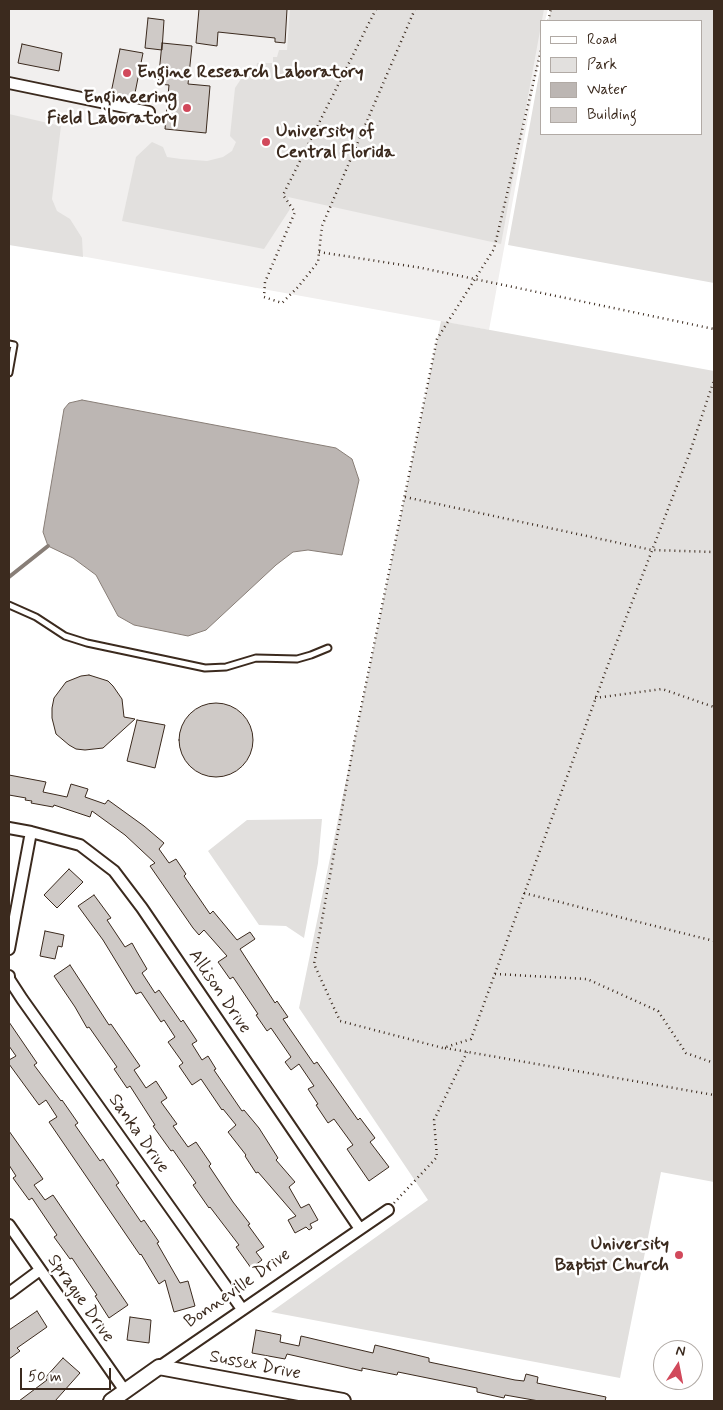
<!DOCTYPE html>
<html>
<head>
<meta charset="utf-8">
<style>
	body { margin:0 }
	#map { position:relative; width:723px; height:1410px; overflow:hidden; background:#fff; font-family:Mynerve,sans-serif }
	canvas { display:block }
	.frame { position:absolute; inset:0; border:10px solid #3b2a1e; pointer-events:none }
	.legend { position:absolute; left:540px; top:20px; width:162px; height:115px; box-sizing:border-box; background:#fff; border:1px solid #b1aaa5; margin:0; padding:6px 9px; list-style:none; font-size:15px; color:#3b2a1e }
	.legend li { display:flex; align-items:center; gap:10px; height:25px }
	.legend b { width:25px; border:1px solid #b1aaa5 }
	.north { position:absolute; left:653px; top:1340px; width:50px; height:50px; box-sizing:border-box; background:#fff; border:1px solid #b1aaa5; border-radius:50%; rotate:11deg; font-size:14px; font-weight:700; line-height:20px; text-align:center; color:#3b2a1e }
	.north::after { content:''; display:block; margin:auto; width:18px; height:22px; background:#d1495b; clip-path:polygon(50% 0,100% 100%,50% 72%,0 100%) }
	.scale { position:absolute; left:20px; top:1368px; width:91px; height:22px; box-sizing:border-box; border:2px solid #3b2a1e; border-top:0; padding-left:6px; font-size:15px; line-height:18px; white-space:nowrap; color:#3b2a1e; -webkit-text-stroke:4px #fff; paint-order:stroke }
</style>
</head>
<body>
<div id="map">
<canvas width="723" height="1410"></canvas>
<div class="frame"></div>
<ul class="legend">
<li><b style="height:6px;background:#fff"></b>Road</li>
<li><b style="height:14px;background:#e2e0de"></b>Park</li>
<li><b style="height:14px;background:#bcb6b3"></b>Water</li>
<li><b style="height:14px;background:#cfcac7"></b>Building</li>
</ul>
<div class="north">N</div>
<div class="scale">50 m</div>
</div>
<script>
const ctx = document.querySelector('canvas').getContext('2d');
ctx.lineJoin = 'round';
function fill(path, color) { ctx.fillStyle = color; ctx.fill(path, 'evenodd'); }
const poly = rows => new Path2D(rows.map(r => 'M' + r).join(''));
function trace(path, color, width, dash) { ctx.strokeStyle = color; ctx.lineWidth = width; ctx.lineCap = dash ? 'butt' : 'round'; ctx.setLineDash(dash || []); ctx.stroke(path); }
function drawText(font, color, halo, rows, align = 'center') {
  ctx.font = font + ' Mynerve,sans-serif'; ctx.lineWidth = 5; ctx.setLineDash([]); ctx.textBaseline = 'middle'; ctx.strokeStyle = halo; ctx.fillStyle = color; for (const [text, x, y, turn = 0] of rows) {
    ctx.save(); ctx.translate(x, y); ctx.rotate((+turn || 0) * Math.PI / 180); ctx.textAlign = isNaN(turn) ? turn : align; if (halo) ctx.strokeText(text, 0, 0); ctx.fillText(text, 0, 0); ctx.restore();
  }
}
fill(poly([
	[9,9,548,9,545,21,542,21,542,42,489,330,9,243]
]), '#f1efee');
fill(poly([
	[290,9,544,9,501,244,288,197,290,209,264,249,122,221,136,157,152,142,163,147,167,157,181,159,207,161,223,157,232,151,236,142,230,136,235,88,243,76,255,76,257,63,273,63,273,57,277,57,279,50,287,50],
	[551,9,714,9,714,283,508,245,542,58,542,134,702,134,702,21,548,21],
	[9,114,61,126,52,199,57,211,70,219,82,238,83,257,9,245],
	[441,321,714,371,714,1182,661,1172,620,1378,271,1312,428,1200,299,1008],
	[322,819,318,863,304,938,286,926,259,925,208,851,247,820]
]), '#e2e0de');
const water = poly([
	[82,400,336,448,352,459,359,480,342,555,308,550,293,552,276,565,206,630,188,636,134,625,118,616,96,575,73,558,48,546,43,532,64,409,69,403,82,400]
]);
fill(water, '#bcb6b3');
trace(water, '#887e77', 1);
trace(poly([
	[9,577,48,546]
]), '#887e77', 4);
const building = poly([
	[199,9,287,9,285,43,275,42,275,38,218,32,217,46,196,43,199,9],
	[148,18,164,20,162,50,145,48,148,18],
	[162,43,192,46,188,84,210,86,206,133,165,129,169,85,158,84,162,43],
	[22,44,62,53,59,71,18,63,22,44],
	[120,49,143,53,134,98,111,93,120,49],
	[89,675,108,681,113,686,122,699,124,717,135,719,103,748,85,750,76,749,69,745,56,734,52,718,52,708,54,698,66,682,81,676,89,675],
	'179 740a37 37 0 1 1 74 0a37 37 0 1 1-74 0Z',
	[137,720,165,725,155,768,127,761,137,720],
	[9,775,46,782,43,792,67,797,71,784,88,789,85,797,105,804,108,800,144,826,164,843,159,849,169,863,176,859,186,874,184,876,210,914,213,911,237,940,250,932,255,939,240,949,275,1003,277,1001,288,1017,283,1019,314,1064,317,1062,358,1120,360,1118,375,1138,370,1142,389,1167,369,1181,347,1149,353,1145,334,1119,328,1123,316,1105,318,1104,308,1089,314,1086,299,1064,291,1070,285,1062,291,1057,271,1028,267,1031,256,1015,258,1014,233,977,230,979,218,962,227,956,204,930,199,935,193,928,150,866,155,863,125,835,92,811,90,817,54,805,53,807,31,803,32,801,25,800,26,798,9,795,9,775],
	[69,869,83,882,57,908,44,895,69,869],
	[94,895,111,918,107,920,125,947,132,943,137,952,147,969,142,973,155,993,159,990,181,1022,183,1020,197,1041,192,1044,202,1060,208,1056,216,1069,214,1070,242,1111,244,1110,259,1128,278,1158,276,1160,295,1182,289,1187,301,1208,309,1204,318,1220,310,1224,312,1228,309,1230,306,1227,295,1233,288,1220,296,1216,258,1172,256,1173,245,1156,246,1155,228,1132,236,1125,223,1109,222,1110,201,1079,192,1085,179,1066,183,1063,168,1042,175,1037,164,1020,161,1022,141,992,136,994,103,940,78,906,94,895],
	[45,931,64,935,62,947,58,946,55,959,40,956,45,931],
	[70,965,109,1025,111,1024,140,1066,134,1070,146,1088,156,1081,167,1098,161,1102,177,1124,173,1126,188,1147,196,1142,211,1164,209,1166,233,1202,250,1224,248,1225,264,1247,256,1252,262,1260,251,1268,236,1247,239,1245,210,1207,209,1208,193,1185,196,1183,173,1150,171,1151,153,1126,155,1125,130,1086,127,1088,114,1069,117,1067,89,1027,87,1028,75,1007,54,976,70,965],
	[9,1022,37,1063,34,1065,61,1101,62,1100,78,1123,75,1125,100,1161,103,1159,119,1183,116,1185,141,1222,144,1220,159,1242,157,1243,180,1283,188,1281,195,1306,174,1312,165,1280,159,1284,141,1254,140,1255,49,1122,57,1117,46,1100,39,1105,9,1064,9,1060,16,1056,9,1046,9,1022],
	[9,1131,43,1179,34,1185,45,1200,53,1195,128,1305,109,1318,95,1296,97,1295,72,1258,70,1259,54,1237,57,1235,32,1198,29,1200,13,1178,16,1176,9,1165,9,1131],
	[37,1311,47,1327,17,1348,20,1351,9,1359,9,1330,37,1311],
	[130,1317,151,1320,149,1343,127,1340,130,1317],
	[256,1330,281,1335,280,1342,299,1346,301,1336,373,1353,375,1345,429,1358,429,1362,515,1380,524,1381,526,1374,538,1377,537,1383,606,1397,605,1401,539,1401,505,1395,504,1398,477,1392,477,1388,398,1372,397,1375,362,1368,362,1371,287,1354,285,1359,252,1353,256,1330],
	[63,1358,80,1373,55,1401,19,1401,47,1380,45,1378,63,1358]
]);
fill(building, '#cfcac7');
trace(building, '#3b2a1e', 1);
const service = poly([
	[9,344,14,345,9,373],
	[9,605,36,617,65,636,87,643,205,668,226,667,256,658,297,659,311,655,328,648]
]);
const minor = poly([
	[9,83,149,112],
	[9,828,31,832,80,845,114,871,142,908,360,1229],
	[9,949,31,832],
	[9,976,9,979,22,999,242,1309],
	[9,1225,125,1391],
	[9,1293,40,1270],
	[159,1367,388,1210]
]);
const tertiary = poly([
	[111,1401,159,1367,343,1401]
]);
trace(service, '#3b2a1e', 9);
trace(minor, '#3b2a1e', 14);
trace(tertiary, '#3b2a1e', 18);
trace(poly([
	[376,9,283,195,295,212,265,282,264,297,282,303,298,287,318,262,322,226,415,9],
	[548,21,551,9],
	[542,46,494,249,437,339,356,732,314,964,340,1021,443,1048,471,1039,609,662,690,452,714,380],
	[319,252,422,268,714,329],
	[405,497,652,550,714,552],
	[595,698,662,689,714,707],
	[524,893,714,941],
	[495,974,587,979,658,1011,686,1053,714,1063],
	[445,1048,714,1095],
	[394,1203,437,1157,434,1120,467,1052]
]), '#3b2a1e', 2.5, [1, 4]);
trace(service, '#fff', 5);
trace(minor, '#fff', 10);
trace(tertiary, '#fff', 14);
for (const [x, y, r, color] of [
	[127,73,5,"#d1495b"],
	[187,108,5,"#d1495b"],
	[266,142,5,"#d1495b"],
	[679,1255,5,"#d1495b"]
]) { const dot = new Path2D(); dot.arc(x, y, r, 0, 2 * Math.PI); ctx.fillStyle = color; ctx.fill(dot); trace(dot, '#fff', 2); }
drawText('bold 18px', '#3b2a1e', '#fff', [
	["Engine Research Laboratory",137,73],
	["Engineering",177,98,"right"],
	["Field Laboratory",177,119,"right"],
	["University of",276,132],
	["Central Florida",276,153],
	["University",669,1245,"right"],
	["Baptist Church",669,1266,"right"]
], 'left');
drawText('18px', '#3b2a1e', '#fff', [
	["Allison Drive",219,992,56],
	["Sanka Drive",138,1134,55],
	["Bonneville Drive",238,1289,-35],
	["Sprague Drive",80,1299,55],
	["Sussex Drive",255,1366,11]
]);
</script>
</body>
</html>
